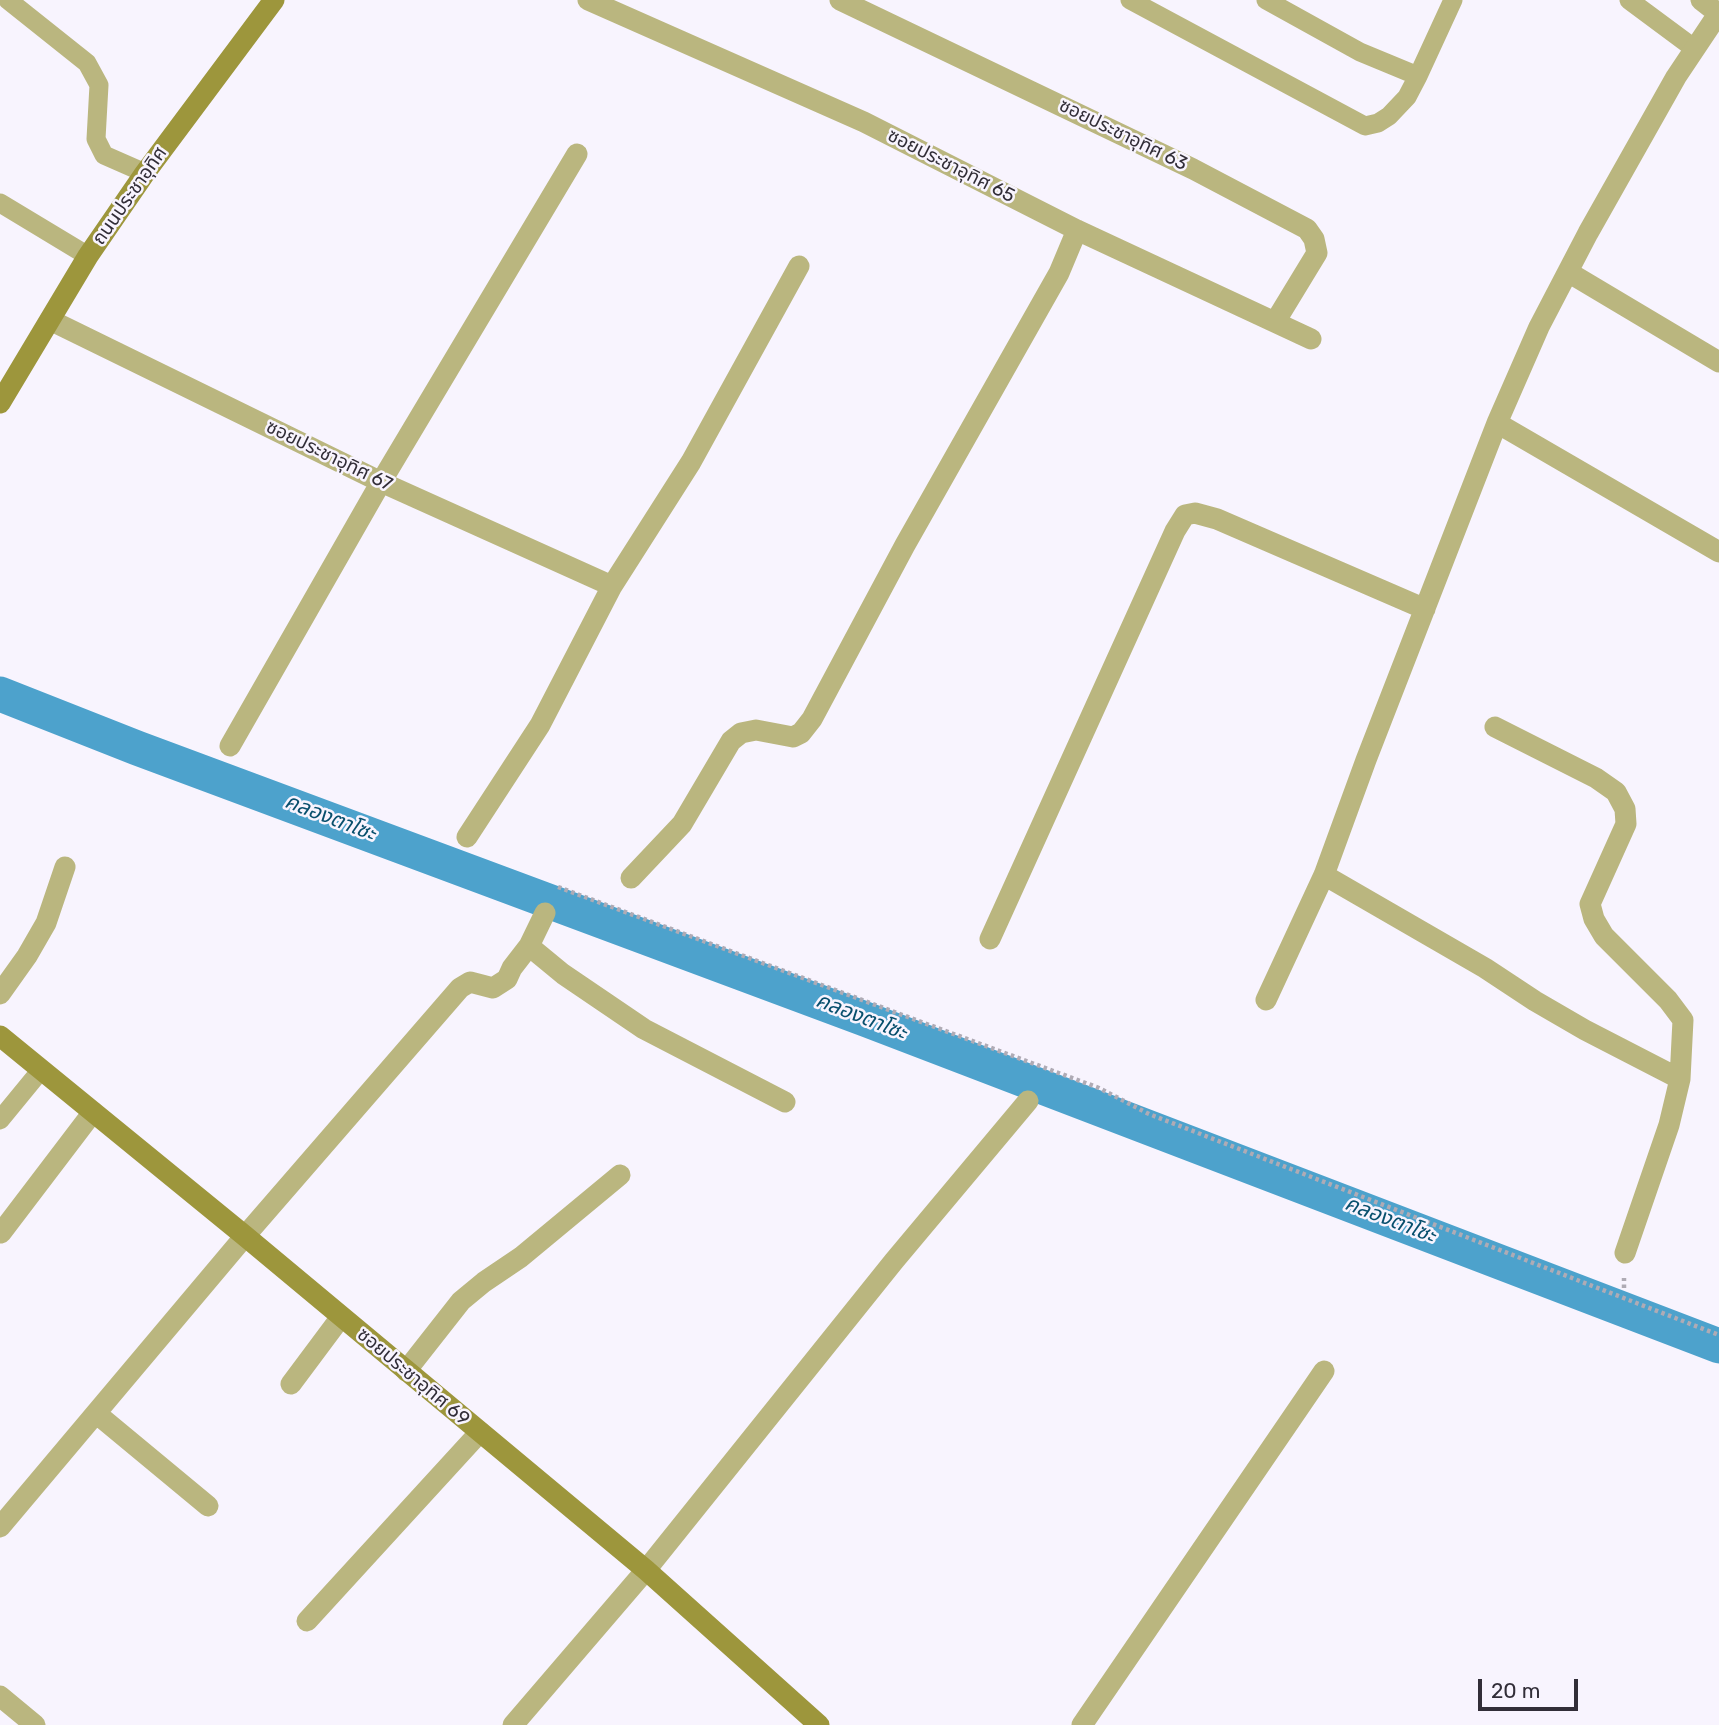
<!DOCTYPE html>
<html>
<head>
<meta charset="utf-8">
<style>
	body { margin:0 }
	#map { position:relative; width:1719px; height:1725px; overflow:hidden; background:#f8f4fe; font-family:Rubik,sans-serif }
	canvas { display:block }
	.scale { position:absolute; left:1478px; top:1679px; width:100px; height:32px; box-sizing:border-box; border:4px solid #322e38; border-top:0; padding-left:9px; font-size:21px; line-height:24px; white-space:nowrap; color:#322e38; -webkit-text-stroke:5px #f8f4fe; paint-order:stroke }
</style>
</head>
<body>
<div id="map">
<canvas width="1719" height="1725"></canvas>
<div class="scale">20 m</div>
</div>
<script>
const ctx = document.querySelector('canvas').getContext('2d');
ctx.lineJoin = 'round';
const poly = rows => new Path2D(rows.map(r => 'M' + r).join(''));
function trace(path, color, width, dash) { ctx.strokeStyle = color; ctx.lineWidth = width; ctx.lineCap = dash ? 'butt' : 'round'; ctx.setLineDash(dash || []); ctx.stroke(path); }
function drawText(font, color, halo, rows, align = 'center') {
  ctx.font = font + ' Rubik,"Noto Sans Thai",sans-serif'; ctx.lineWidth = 5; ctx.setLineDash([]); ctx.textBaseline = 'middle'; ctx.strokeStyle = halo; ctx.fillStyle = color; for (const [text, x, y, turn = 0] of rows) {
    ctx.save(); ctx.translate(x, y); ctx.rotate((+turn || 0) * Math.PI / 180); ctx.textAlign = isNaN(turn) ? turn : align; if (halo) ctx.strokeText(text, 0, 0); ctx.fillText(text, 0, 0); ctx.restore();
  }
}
trace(poly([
	[0,694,137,748,865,1019,1719,1346]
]), '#4da2cc', 35);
trace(poly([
	[558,887,1099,1088,1149,1114,1719,1335],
	[1624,1288,1624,1278]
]), '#afabb5', 4.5, [3.5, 3.5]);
trace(poly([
	[8,0,87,63,99,85,96,139,104,155,145,173],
	[1130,0,1365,126,1378,123,1389,116,1407,97,1418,76],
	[1266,0,1360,52,1418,76,1453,0],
	[1629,0,1695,49],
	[0,203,88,256],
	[0,1120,41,1070]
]), '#bab67f', 19);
trace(poly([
	[588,0,864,122,1077,230,1311,339],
	[840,0,1193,169,1307,229,1314,239,1317,253,1275,322],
	[1701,0,1719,14],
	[1568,272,1719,362],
	[50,320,381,482,612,586],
	[1497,423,1719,552],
	[1495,727,1596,778,1616,792,1625,809,1626,824,1590,904,1594,919,1604,936,1668,1000,1683,1020,1680,1079,1669,1125,1625,1253],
	[230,746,381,482,577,154],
	[467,837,540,725,612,586,691,462,799,266],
	[1324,875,1485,968,1535,1001,1585,1030,1680,1079],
	[631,878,682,824,731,741,741,733,756,730,793,737,801,733,812,719,905,545,1059,273,1077,230],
	[990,939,1175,531,1185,515,1195,513,1217,519,1425,609],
	[529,946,563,974,644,1029,785,1102],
	[0,994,27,956,46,923,65,867],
	[1266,1000,1324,875,1366,760,1497,423,1539,327,1588,233,1676,77,1718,14],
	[1,1233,93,1112],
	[406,1371,461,1301,484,1282,521,1257,620,1175],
	[291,1384,341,1317],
	[97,1414,208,1506],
	[0,1527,245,1236,460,988,470,982,493,988,507,979,512,968,529,946,545,913],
	[307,1621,480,1432],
	[0,1696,35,1725],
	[513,1725,646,1570,894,1261,1028,1101],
	[1082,1725,1324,1371]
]), '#bab67f', 21);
trace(poly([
	[0,403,88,256,145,173,274,0],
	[0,1036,245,1236,646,1570,819,1725]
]), '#9d963c', 21);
drawText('19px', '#322e38', '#f8f4fe', [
	["ซอยประชาอุทิศ 63",1123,135,26],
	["ซอยประชาอุทิศ 65",951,166,27],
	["ถนนประชาอุทิศ",130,196,-55],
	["ซอยประชาอุทิศ 67",329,456,26],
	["ซอยประชาอุทิศ 69",413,1377,40]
]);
drawText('italic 21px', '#084f6d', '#f8f4fe', [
	["คลองตาโซะ",330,818,21],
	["คลองตาโซะ",861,1017,21],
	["คลองตาโซะ",1390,1220,21]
]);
</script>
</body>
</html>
